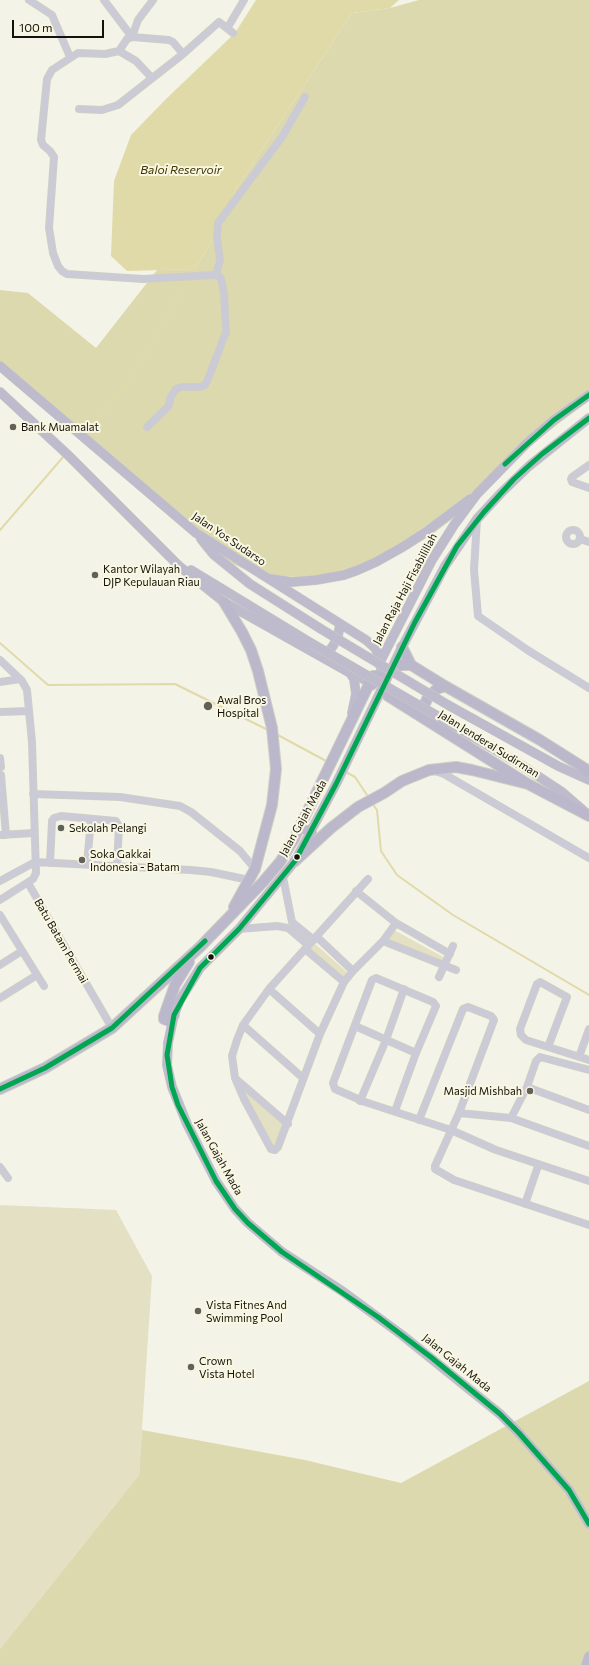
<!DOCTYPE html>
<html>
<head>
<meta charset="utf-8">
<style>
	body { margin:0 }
	#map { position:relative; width:589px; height:1665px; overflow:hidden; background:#f4f3e7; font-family:Commissioner,sans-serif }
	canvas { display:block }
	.scale { position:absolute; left:12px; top:20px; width:92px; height:18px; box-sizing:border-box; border:2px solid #13120b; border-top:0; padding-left:5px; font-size:12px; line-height:14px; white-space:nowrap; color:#13120b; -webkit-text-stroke:3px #f9f7e2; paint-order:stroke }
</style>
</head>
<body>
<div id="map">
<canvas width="589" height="1665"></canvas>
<div class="scale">100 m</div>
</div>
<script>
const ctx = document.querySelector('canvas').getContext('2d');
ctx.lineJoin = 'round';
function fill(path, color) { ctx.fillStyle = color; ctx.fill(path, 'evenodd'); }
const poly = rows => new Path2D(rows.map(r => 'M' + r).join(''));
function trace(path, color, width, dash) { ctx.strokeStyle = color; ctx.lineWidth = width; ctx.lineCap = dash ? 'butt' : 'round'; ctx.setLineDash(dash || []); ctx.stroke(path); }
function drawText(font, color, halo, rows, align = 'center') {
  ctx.font = font + ' Commissioner,sans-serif'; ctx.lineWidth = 4; ctx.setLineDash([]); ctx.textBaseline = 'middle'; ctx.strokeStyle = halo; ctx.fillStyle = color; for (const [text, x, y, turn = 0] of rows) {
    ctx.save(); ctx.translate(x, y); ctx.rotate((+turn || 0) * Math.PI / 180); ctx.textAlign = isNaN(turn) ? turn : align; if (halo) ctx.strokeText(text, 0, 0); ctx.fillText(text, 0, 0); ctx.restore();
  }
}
fill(poly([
	[394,930,445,958,442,964,386,942],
	[314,943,347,972,341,982,305,952],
	[243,1089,284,1124,275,1148,272,1146,245,1096],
	[0,1205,116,1210,152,1276,139,1475,0,1649]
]), '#e3e0c4');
fill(poly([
	[419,0,589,0,589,400,517,456,455,517,434,533,409,549,384,560,334,574,298,577,256,575,227,561,0,366,0,290,28,293,96,348,157,270,195,269,215,236,236,189,352,13,390,8],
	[589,1381,589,1665,0,1665,0,1649,139,1475,142,1430,305,1460,401,1483]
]), '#ddd9af');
fill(poly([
	[256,0,399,0,390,8,352,13,236,189,215,236,195,269,127,271,111,256,114,181,131,135,166,99,235,33]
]), '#e0daa9');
trace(poly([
	[193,273,195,269],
	[84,435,129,381,187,282],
	[0,530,64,456],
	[0,643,48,685,175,684,268,730],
	[276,734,328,762],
	[344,771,355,777,369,798],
	[372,803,377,810,381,851,397,875,453,915,589,995]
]), '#e0daa9', 2);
const minor = poly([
	[29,0,52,15,70,57],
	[104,0,132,37,169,40,173,42,183,54],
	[228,27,244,0],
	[119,51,136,61,152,78],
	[79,109,102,110,118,105,183,54,219,22,233,33],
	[216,275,220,260,217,237,218,223,282,137,305,97],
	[147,427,168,407,170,402,170,398,176,389,182,387,200,387,205,385,208,379,226,332,224,293,221,279,219,276,213,275,143,279,67,274,62,271,58,266,53,253,49,228,54,157,50,151,43,145,41,140,47,79,52,70,78,53,105,54,119,51,127,39,132,37,138,20,153,0],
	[589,465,572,477,571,479,572,482,589,488],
	'566 537a7 7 0 1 1 14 0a7 7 0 1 1-14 0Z',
	[580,539,589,542],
	[0,660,22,681,27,690,32,742,36,873,33,879,0,900],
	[0,682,20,679],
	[0,712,29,711],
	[0,758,1,767],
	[1,775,6,835],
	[33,794,120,797,180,806,191,812,240,851,255,869],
	[0,835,34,833],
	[50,863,52,821,54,818,61,816,116,821,119,826,117,866],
	[87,864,91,819],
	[283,877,292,922,314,940],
	[368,879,269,989,243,1025,237,1040,232,1056,235,1078,244,1099,271,1149,275,1150,278,1147,320,1034,344,982,353,971,383,941,396,923],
	[0,881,35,862,191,870,211,872,249,880],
	[28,883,112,1028],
	[356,891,396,923,450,954],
	[0,915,44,986],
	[239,929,277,926,288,928,308,945],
	[317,937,353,971],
	[383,941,456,970],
	[305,949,344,982],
	[0,965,22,951],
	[439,977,453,946],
	[269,989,320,1034],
	[0,998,37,975],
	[243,1025,303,1078],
	[355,1026,416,1053],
	[548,1047,567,997,540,982,537,984,520,1029,521,1035,526,1040,589,1060],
	[579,1057,589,1029],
	[236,1079,288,1124],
	[527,1087,589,1110],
	[360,1101,386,1040,404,989],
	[395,1111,416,1053,436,1006,433,1002,376,978,372,980,333,1083,335,1089,365,1102,451,1130,496,1150,589,1181],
	[459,1113,511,1118,589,1146],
	[511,1118,527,1087,536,1061,540,1057,589,1070],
	[419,1120,463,1009,468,1007,491,1016,494,1020,459,1113,435,1166,435,1169,454,1180,589,1225],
	[0,1167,8,1178],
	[525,1204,538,1166]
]);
const tertiary = poly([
	[477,519,474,570,478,616,529,651,589,688],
	[435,771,444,774,589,858]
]);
const primary = poly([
	[0,366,196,533,366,640,375,648,381,661,381,683],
	[0,392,68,455,179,566,224,602,350,673,354,679,356,694,352,713],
	[201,539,213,554,250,584,321,629],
	[191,570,311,643],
	[271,579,292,582,316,580,344,575,358,570,376,562,401,548,426,532,470,499],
	[402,647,336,784,295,861,239,929,200,968,180,1000,174,1015,168,1043,167,1065,172,1087,187,1124,216,1181,235,1209,248,1223,282,1252,342,1291,402,1335,500,1414,519,1433,569,1490,589,1524],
	[400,651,445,566,477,519,501,493,529,466,589,418],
	[322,655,328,652,333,646,338,636,340,624],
	[379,664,432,560,454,525,477,494,526,444,554,420,589,395],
	[350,673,365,680,375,675],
	[448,705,558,766,589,780],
	[441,718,521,765,562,792,585,812],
	[586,1665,589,1656]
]);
const trunk = poly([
	[224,602,242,632,251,650,258,671,272,728,276,769,272,805,255,869,234,907],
	[402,647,411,665,445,686,540,740,589,771],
	[385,684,388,696,528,784,589,816],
	[371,685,393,668,401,665,411,665],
	[426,716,424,706,428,697,437,689,445,686],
	[301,827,311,832],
	[295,861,331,828,358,807,384,793,402,781,429,770,456,767,472,770,528,784],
	[174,1015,169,1021,164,1019,164,1016,175,985,189,962],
	[0,1089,45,1068,112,1028,200,947,263,882,280,862,294,839,373,676]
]);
trace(minor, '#cfcec5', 8);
trace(tertiary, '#cfcec5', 8);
trace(primary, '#cfcec5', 10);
trace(trunk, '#cfcec5', 12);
trace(minor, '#cbcad7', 6);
trace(tertiary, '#cbcad7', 7);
trace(primary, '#bdbbcc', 9);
trace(trunk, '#bab8ca', 10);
const primaryBridge = poly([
	[321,629,448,705],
	[311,643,441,718]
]);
trace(primaryBridge, '#cfcec5', 10, []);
trace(primaryBridge, '#bdbbcc', 9);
trace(poly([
	[589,418,542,454,514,479,484,512,457,546,415,622,336,784,295,861,239,929,200,968,174,1015,167,1055,172,1087,178,1105,216,1181,235,1209,248,1223,282,1252,378,1317,432,1358,500,1414,519,1433,569,1490,589,1524],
	[505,464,554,420,589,395],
	[0,1089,45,1068,112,1028,205,941]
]), '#00a651', 5);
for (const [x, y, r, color] of [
	[13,427,4,"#626158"],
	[95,575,4,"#626158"],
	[208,706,5,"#626158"],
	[61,828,4,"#626158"],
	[297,857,3.5,"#13120b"],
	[82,860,4,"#626158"],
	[211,957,3.5,"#13120b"],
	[530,1091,4,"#626158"],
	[198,1311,4,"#626158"],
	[191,1367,4,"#626158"]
]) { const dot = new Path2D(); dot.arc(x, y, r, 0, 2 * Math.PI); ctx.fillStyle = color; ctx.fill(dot); trace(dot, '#f9f7e2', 1.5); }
drawText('11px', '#13120b', '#f9f7e2', [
	["Bank Muamalat",21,427],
	["Kantor Wilayah",103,569],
	["DJP Kepulauan Riau",103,582],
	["Awal Bros",217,700],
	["Hospital",217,713],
	["Sekolah Pelangi",69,828],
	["Soka Gakkai",90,854],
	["Indonesia - Batam",90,867],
	["Masjid Mishbah",522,1091,"right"],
	["Vista Fitnes And",206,1305],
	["Swimming Pool",206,1318],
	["Crown",199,1361],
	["Vista Hotel",199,1374]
], 'left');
drawText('11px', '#13120b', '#f9f7e2', [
	["Jalan Yos Sudarso",229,539,34],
	["Jalan Raja Haji Fisabilillah",405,589,-62],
	["Jalan Jenderal Sudirman",489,744,32],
	["Jalan Gajah Mada",303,818,-61],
	["Batu Batam Permai",61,941,60],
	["Jalan Gajah Mada",219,1157,61],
	["Jalan Gajah Mada",457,1363,39]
]);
drawText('italic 12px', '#3c3600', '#f9f7e2', [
	["Baloi Reservoir",181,170]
]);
</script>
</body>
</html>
